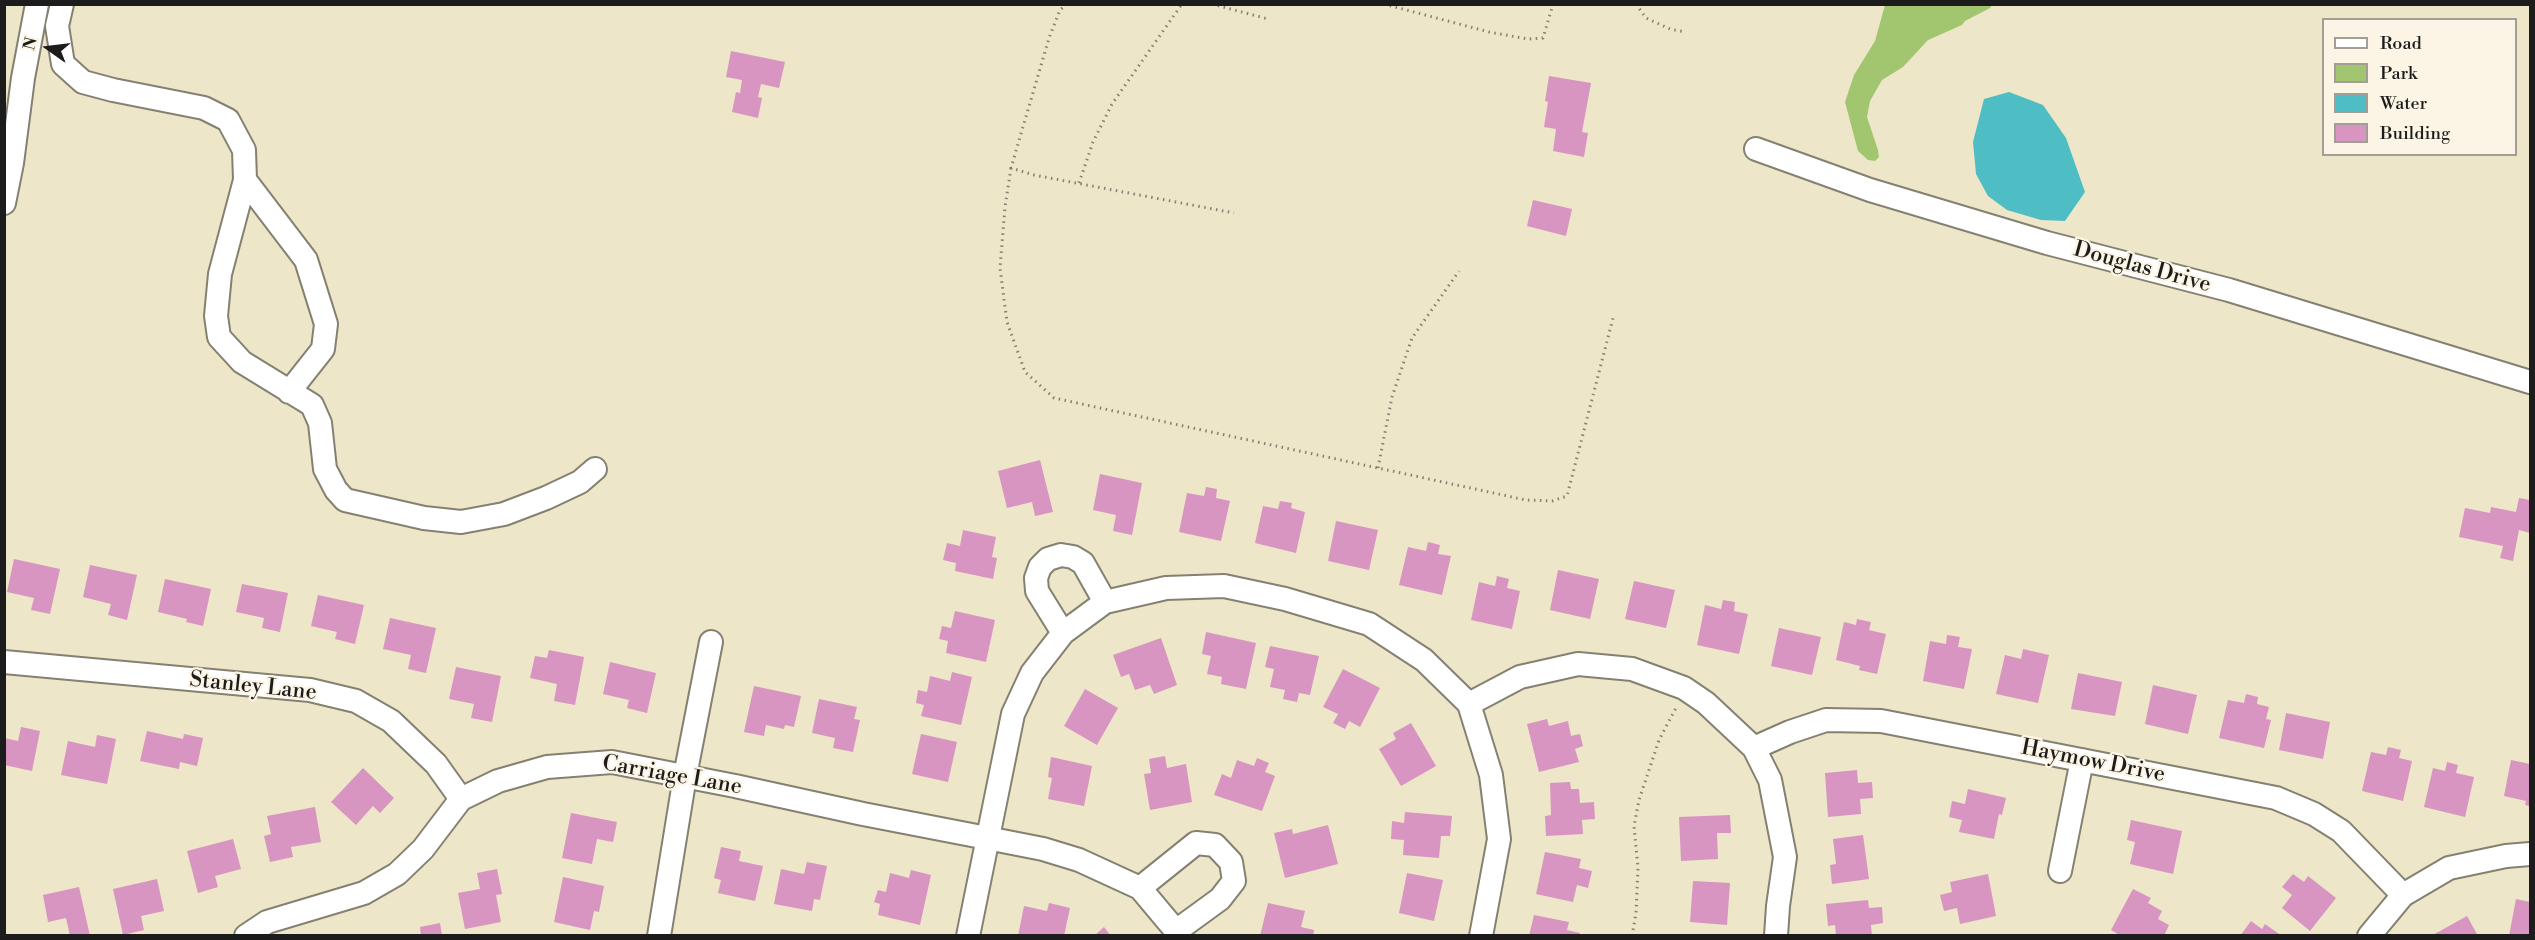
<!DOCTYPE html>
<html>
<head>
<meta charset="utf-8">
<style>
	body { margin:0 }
	#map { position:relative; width:2535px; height:940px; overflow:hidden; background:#ede6c8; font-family:"Libre Bodoni",serif }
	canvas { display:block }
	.frame { position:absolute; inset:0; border:6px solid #1c1c1c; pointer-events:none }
	.legend { position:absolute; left:2322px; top:18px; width:195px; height:138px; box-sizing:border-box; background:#fcf5e5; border:2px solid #a29e95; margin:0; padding:8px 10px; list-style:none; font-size:18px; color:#1c1c1c }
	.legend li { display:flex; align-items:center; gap:12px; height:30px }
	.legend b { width:30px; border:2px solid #a29e95 }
	.north { position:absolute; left:18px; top:18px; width:60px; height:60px; -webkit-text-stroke:4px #fcf5e5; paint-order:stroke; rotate:284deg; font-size:16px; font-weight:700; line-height:24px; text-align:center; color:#1c1c1c }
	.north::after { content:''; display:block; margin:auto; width:21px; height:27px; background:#1c1c1c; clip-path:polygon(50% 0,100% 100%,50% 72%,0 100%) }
</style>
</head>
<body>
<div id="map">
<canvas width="2535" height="940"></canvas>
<div class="frame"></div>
<ul class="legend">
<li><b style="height:8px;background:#fff"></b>Road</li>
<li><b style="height:16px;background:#a2c670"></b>Park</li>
<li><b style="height:16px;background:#4fbdc4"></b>Water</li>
<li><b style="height:16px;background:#d895c2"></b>Building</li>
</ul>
<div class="north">N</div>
</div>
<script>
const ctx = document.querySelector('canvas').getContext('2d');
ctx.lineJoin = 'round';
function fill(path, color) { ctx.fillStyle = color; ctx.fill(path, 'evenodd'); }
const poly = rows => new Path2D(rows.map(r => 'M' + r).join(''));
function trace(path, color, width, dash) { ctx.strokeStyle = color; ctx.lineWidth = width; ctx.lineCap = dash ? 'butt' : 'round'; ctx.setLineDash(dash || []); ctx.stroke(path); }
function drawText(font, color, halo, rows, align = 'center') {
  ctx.font = font + ' "Libre Bodoni",serif'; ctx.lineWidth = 4.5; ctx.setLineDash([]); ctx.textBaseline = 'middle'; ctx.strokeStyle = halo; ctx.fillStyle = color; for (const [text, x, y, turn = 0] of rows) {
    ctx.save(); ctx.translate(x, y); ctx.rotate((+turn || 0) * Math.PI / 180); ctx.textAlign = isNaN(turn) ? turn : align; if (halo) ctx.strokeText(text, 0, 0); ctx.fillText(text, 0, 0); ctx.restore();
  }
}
fill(poly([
	[1885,5,1992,5,1990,8,1965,21,1962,25,1928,40,1903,67,1882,80,1870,101,1867,117,1878,150,1879,157,1875,161,1868,160,1858,151,1845,102,1854,75,1875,41]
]), '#a2c670');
fill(poly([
	[2009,92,2043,105,2066,138,2085,192,2065,221,2041,220,2007,210,1988,196,1976,174,1973,142,1984,99]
]), '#4fbdc4');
fill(poly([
	[731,51,785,62,779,88,761,84,758,97,762,98,758,118,732,112,736,92,740,93,742,80,726,77],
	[1549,76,1591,83,1582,132,1588,133,1584,157,1553,151,1556,129,1544,127,1548,102,1545,101],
	[1533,200,1572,209,1566,236,1527,226],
	[1040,460,1053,512,1035,516,1032,502,1007,508,998,471],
	[1100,474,1142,483,1132,535,1113,531,1116,515,1093,510],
	[1206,487,1217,489,1216,498,1230,501,1221,541,1179,532,1187,493,1204,496],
	[2519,498,2530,500,2530,533,2519,530,2513,561,2500,558,2503,546,2459,537,2465,508,2490,513,2491,507,2516,512],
	[1280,501,1292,503,1291,508,1305,512,1296,553,1255,543,1263,506,1278,509],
	[1336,521,1378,530,1369,570,1328,561],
	[963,530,996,537,992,557,997,558,993,579,955,571,956,563,943,560,947,543,960,546],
	[1428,542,1440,545,1438,554,1451,556,1442,595,1399,585,1408,547,1426,551],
	[14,559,60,569,50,614,31,610,34,598,7,592],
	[90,565,137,575,127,620,108,615,111,604,83,597],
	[1558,570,1599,579,1590,619,1550,610],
	[1497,576,1509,579,1507,588,1520,591,1512,629,1471,620,1479,582,1495,586],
	[165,579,211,589,203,626,186,622,187,619,158,612],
	[1634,581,1675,590,1666,628,1625,619],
	[242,584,288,593,280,632,262,628,264,618,236,612],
	[318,595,364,605,355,644,335,639,337,632,311,626],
	[1723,600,1735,602,1734,611,1748,614,1739,654,1697,645,1705,605,1721,609],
	[955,611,995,620,986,662,946,653,948,641,939,639,942,626,951,628],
	[390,618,436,628,426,673,408,669,411,655,383,649],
	[1857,619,1871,622,1869,630,1886,634,1877,674,1859,670,1860,666,1836,660,1844,622,1856,625],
	[1779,628,1821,637,1812,675,1771,666],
	[1206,632,1256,643,1246,689,1221,684,1222,677,1207,674,1211,656,1202,654],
	[1947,635,1960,637,1958,647,1972,649,1964,689,1923,681,1930,641,1946,644],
	[1161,638,1177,685,1154,694,1150,685,1135,690,1129,674,1121,677,1113,655],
	[1270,646,1319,656,1310,695,1299,693,1297,702,1283,699,1285,690,1270,687,1274,669,1265,667],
	[2023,649,2049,655,2038,703,1996,694,2005,655,2021,659],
	[549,650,584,657,575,705,554,701,557,684,530,678,535,656,547,658],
	[610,662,656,673,647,713,627,708,629,700,603,694],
	[456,667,501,676,492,722,471,718,474,704,449,699],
	[1343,669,1380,688,1360,727,1349,721,1345,729,1333,723,1338,714,1323,707],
	[952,672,972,677,961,725,921,716,924,705,916,703,918,690,927,692,930,676,950,681],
	[2078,673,2122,682,2115,716,2071,709],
	[2153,685,2197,695,2188,734,2145,724],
	[754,686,801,696,794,727,785,725,784,729,766,725,764,736,744,732],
	[1085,689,1118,708,1097,745,1064,726],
	[2246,694,2258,697,2257,704,2269,707,2266,719,2271,720,2264,748,2219,738,2228,700,2244,703],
	[819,699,857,707,854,719,860,720,853,752,833,748,835,738,812,733],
	[2286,713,2330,722,2323,759,2279,750],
	[1547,719,1549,726,1568,721,1571,736,1580,734,1583,746,1575,749,1579,762,1539,772,1527,724],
	[1411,723,1436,766,1401,786,1379,749,1396,739,1393,733],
	[21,727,40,731,32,771,4,765,4,738,18,741],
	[147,731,183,739,184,734,203,738,197,766,180,762,179,769,140,761],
	[921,734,957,742,948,782,912,774],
	[97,735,116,739,107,784,61,775,68,741,95,747],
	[2388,747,2401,750,2399,758,2412,761,2403,801,2362,791,2371,752,2386,755],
	[1165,756,1167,768,1186,764,1192,802,1150,810,1144,774,1151,773,1149,759],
	[1051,757,1092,766,1084,806,1048,799,1052,778,1048,777],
	[1257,758,1269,763,1265,772,1275,776,1262,811,1214,795,1222,774,1231,778,1237,760,1254,766],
	[2511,760,2530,764,2530,806,2525,805,2526,801,2504,796],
	[2447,762,2458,765,2456,773,2474,777,2465,817,2424,807,2433,768,2445,771],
	[363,768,394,798,380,813,373,806,356,825,331,802],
	[1857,770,1858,783,1872,782,1873,798,1860,799,1861,814,1828,817,1825,773],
	[1570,782,1571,789,1579,789,1580,803,1594,802,1595,819,1582,820,1583,834,1546,836,1545,816,1551,815,1550,783],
	[1968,789,2006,798,2002,815,1999,814,1994,839,1959,832,1962,820,1949,817,1952,801,1965,804],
	[315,807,321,842,291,847,293,857,270,862,264,836,271,834,267,816],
	[1405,812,1452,816,1450,836,1441,836,1439,858,1403,855,1404,840,1391,839,1392,821,1404,823],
	[571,813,617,822,613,842,597,839,592,864,562,858],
	[1730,815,1731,833,1717,833,1718,859,1681,861,1679,817],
	[2131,820,2182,831,2173,874,2130,864,2135,842,2127,840],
	[1328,825,1338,864,1285,878,1274,833,1292,829,1293,834],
	[1863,835,1869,879,1832,884,1830,865,1836,864,1833,839],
	[233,839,241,869,215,876,218,887,198,893,187,851],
	[721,847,741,851,739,861,763,866,755,901,718,893,721,880,714,878],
	[1545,852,1581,859,1579,868,1592,871,1588,888,1577,885,1573,902,1536,894],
	[807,862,827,866,820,900,814,899,812,911,774,904,781,869,804,874],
	[497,869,502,894,496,895,501,922,465,929,458,893,480,889,477,873],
	[911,870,931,875,920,925,878,915,880,904,874,902,878,890,886,892,890,873,909,878],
	[1407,873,1443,880,1434,921,1399,913],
	[1988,874,1996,916,1960,924,1957,908,1944,911,1940,895,1952,892,1950,882],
	[2293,874,2304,882,2308,876,2336,898,2310,931,2282,908,2292,895,2282,887],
	[563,877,604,886,599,912,594,911,590,930,554,922],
	[157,879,164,911,141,916,144,930,123,935,113,889],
	[1693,881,1730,883,1727,925,1690,922],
	[79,887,90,936,70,936,66,918,48,922,43,895],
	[2133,889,2151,898,2148,903,2162,911,2158,919,2169,925,2164,936,2121,936,2111,930],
	[2516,899,2530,902,2530,936,2509,936],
	[1868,900,1869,908,1882,907,1883,923,1871,925,1872,936,1836,936,1835,925,1828,926,1826,904],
	[1049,903,1070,908,1064,936,1018,936,1024,906,1047,911],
	[1268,903,1305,911,1301,927,1314,930,1313,936,1260,936],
	[1534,915,1569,922,1567,930,1580,933,1579,936,1529,936],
	[2467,916,2478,936,2431,936],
	[2251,921,2262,929,2265,924,2282,936,2240,936],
	[440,923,442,936,421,936,420,927],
	[1104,927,1111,936,1094,936]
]), '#d895c2');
const minor = poly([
	[62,4,57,26,63,64,83,82,113,90,204,108,228,120,244,150,245,180,220,274,216,316,219,337,242,362,312,405,320,423,325,469,336,490,345,500,424,518,461,522,504,514,546,498,580,482,595,469],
	[1756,149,1870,190,2047,243,2229,290,2530,382],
	[245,180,306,260,326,324,323,349,289,392],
	[4,203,12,163,23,78,37,4],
	[1063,633,1037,591,1036,578,1040,567,1048,559,1061,555,1073,557,1083,563,1105,602],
	[4,662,310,690,356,701,391,721,436,764,461,799],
	[1469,704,1520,677,1578,664,1632,669,1684,688,1706,703,1754,748,1770,780,1785,857,1778,906,1776,936],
	[1754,748,1790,732,1826,720,1881,721,2276,798,2314,814,2341,831,2403,895],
	[2060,871,2082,760],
	[1140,888,1196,843,1215,845,1231,862,1234,881,1220,899,1176,931],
	[246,936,267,922,364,893,397,874,423,849,461,799,498,781,547,767,612,762,735,786,863,814,987,838,1043,849,1079,860,1140,888,1176,931,1178,936],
	[659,936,685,776,711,642],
	[968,936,1013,714,1032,673,1063,633,1105,602,1166,588,1224,586,1285,599,1369,624,1424,660,1469,704,1491,775,1499,839,1481,936],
	[2369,936,2403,895,2449,868,2506,856,2530,854]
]);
trace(minor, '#848172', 26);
trace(poly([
	[1067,4,1060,10,1049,38,1011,168,1034,175,1234,213],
	[1212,4,1268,19],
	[1384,4,1489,32,1528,39,1543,38,1553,4],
	[1636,4,1646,18,1670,29,1685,32],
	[1011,168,1005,207,1000,268,1007,322,1025,372,1054,398,1526,500,1552,501,1567,496,1613,318],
	[1079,183,1093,142,1112,104,1182,4],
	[1378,468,1392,397,1412,338,1459,271],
	[1632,936,1636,913,1638,868,1634,826,1639,800,1659,740,1677,706]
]), '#848172', 3, [1.5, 4.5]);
trace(minor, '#fff', 22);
drawText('22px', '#1c1c1c', '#fcf5e5', [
	["Douglas Drive",2142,268,15],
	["Stanley Lane",253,687,6],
	["Haymow Drive",2093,762,11],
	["Carriage Lane",672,776,10]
]);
</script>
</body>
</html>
